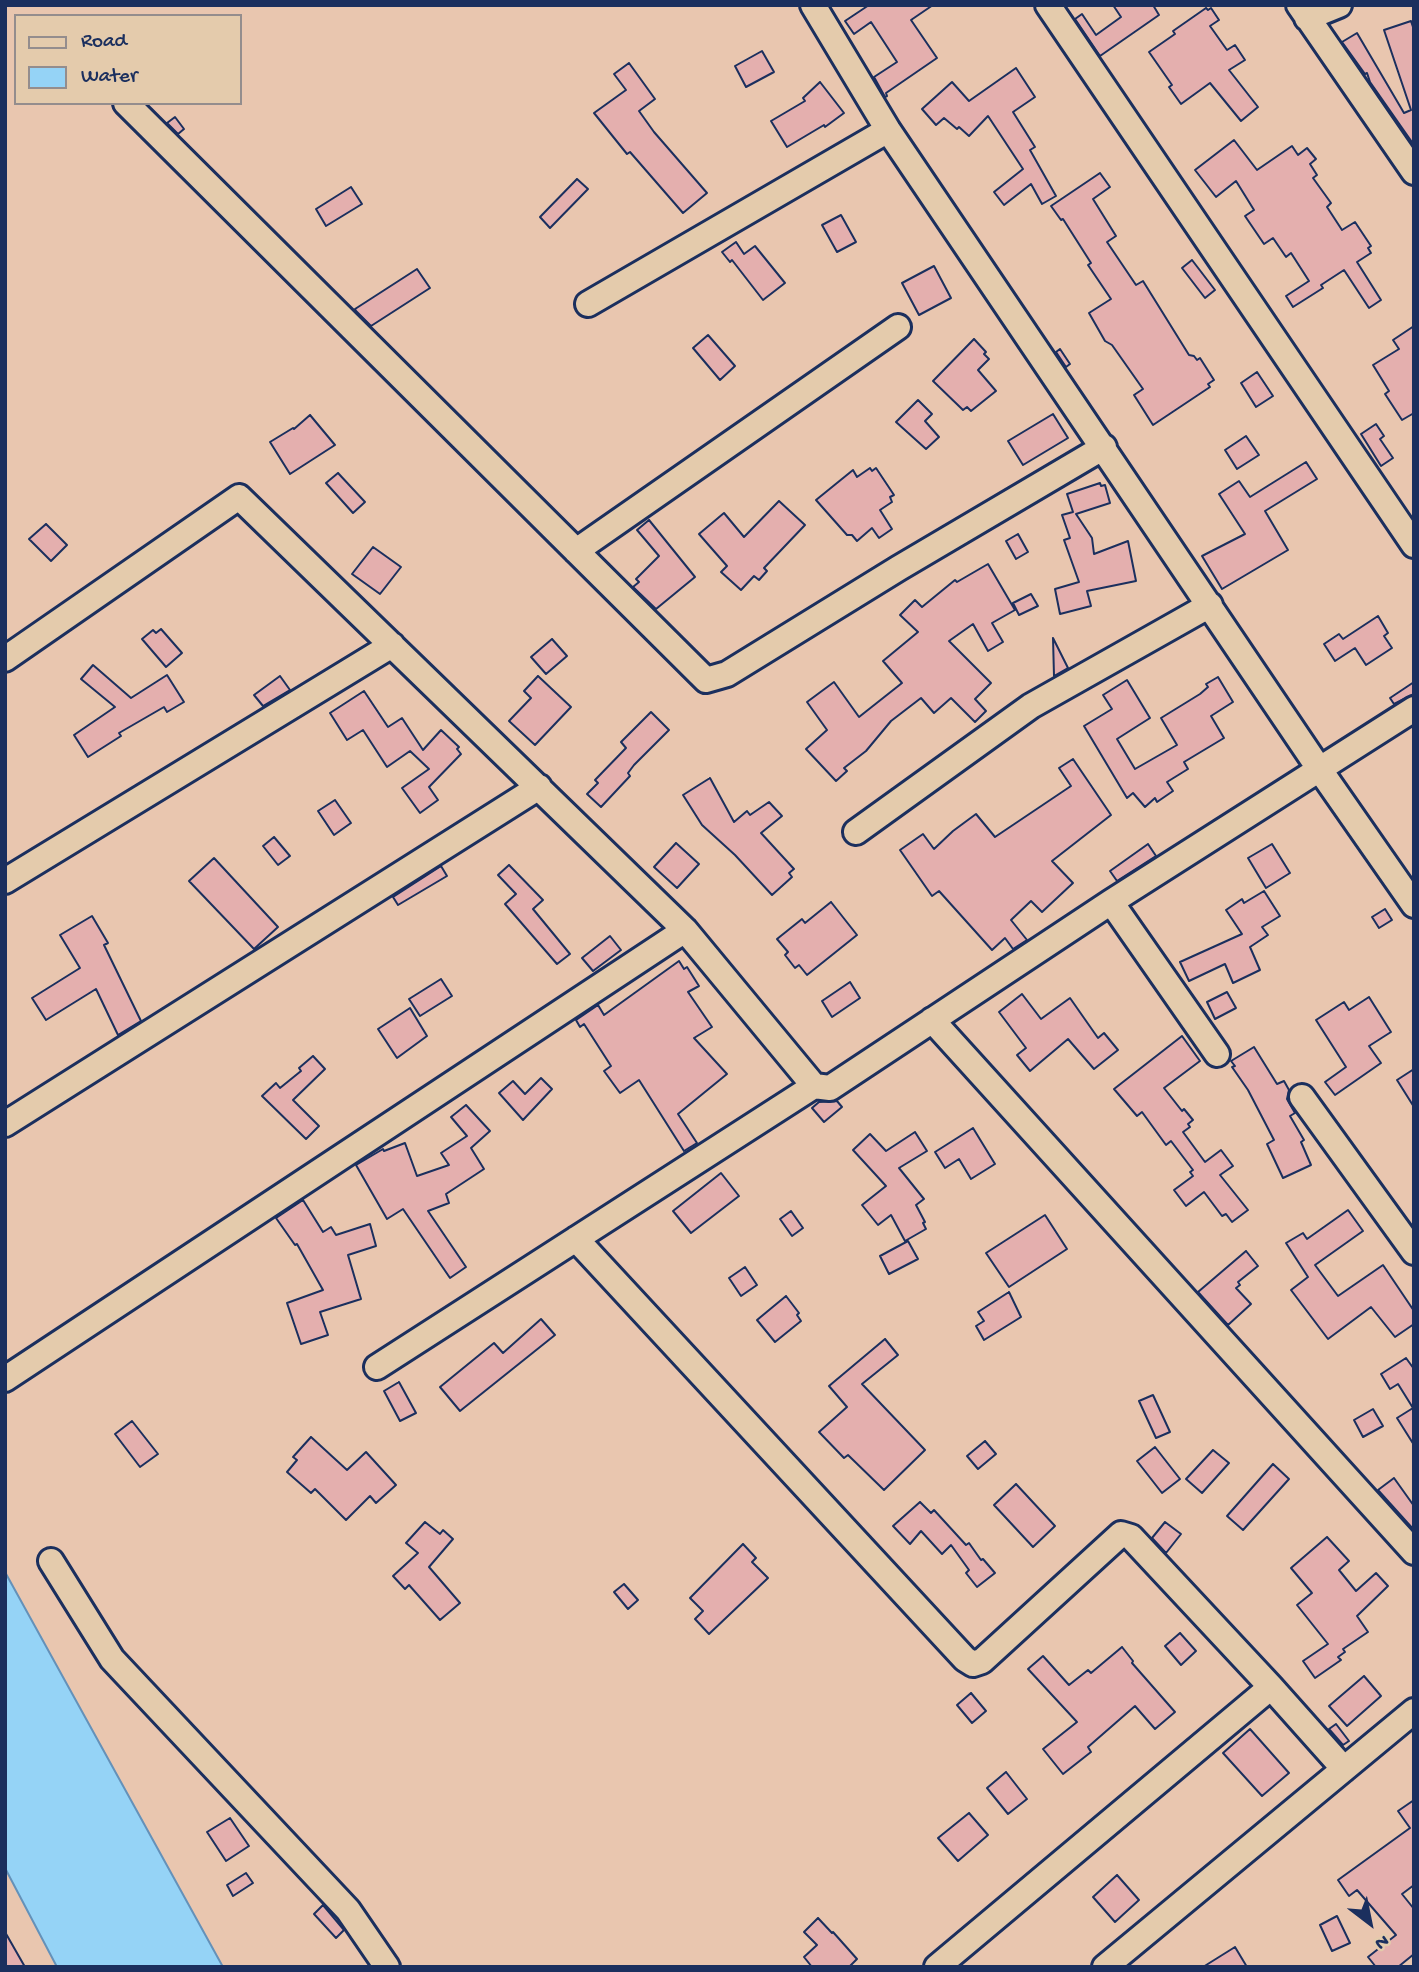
<!DOCTYPE html>
<html>
<head>
<meta charset="utf-8">
<style>
	body { margin:0 }
	#map { position:relative; width:1419px; height:1972px; overflow:hidden; background:#e9c6af; font-family:"Gochi Hand",sans-serif }
	canvas { display:block }
	.frame { position:absolute; inset:0; border:7px solid #1b2f5e; pointer-events:none }
	.legend { position:absolute; left:14px; top:14px; width:228px; height:91px; box-sizing:border-box; background:#e4cbac; border:2px solid #948d8d; margin:0; padding:9px 12px; list-style:none; font-size:21px; color:#1b2f5e }
	.legend li { display:flex; align-items:center; gap:14px; height:35px }
	.legend b { width:35px; border:2px solid #948d8d }
	.north { position:absolute; left:1335px; top:1888px; width:70px; height:70px; -webkit-text-stroke:5px #e4cbac; paint-order:stroke; rotate:148deg; font-size:19px; font-weight:700; line-height:28px; text-align:center; color:#1b2f5e }
	.north::after { content:''; display:block; margin:auto; width:24px; height:32px; background:#1b2f5e; clip-path:polygon(50% 0,100% 100%,50% 72%,0 100%) }
</style>
</head>
<body>
<div id="map">
<canvas width="1419" height="1972"></canvas>
<div class="frame"></div>
<ul class="legend">
<li><b style="height:9px;background:#e4cbac"></b>Road</li>
<li><b style="height:19px;background:#95d3f6"></b>Water</li>
</ul>
<div class="north">N</div>
</div>
<script>
const ctx = document.querySelector('canvas').getContext('2d');
ctx.lineJoin = 'round';
function fill(path, color) { ctx.fillStyle = color; ctx.fill(path, 'evenodd'); }
const poly = rows => new Path2D(rows.map(r => 'M' + r).join(''));
function trace(path, color, width, dash) { ctx.strokeStyle = color; ctx.lineWidth = width; ctx.lineCap = dash ? 'butt' : 'round'; ctx.setLineDash(dash || []); ctx.stroke(path); }
const water = poly([
	[5,1572,223,1967,57,1967,5,1868,5,1572]
]);
fill(water, '#95d3f6');
trace(water, '#6491b9', 2);
const building = poly([
	[869,5,933,5,911,20,937,58,886,93,887,96,885,97,874,77,897,62,871,22,854,34,845,21,869,5],
	[1113,5,1153,5,1159,15,1100,56,1075,19,1082,14,1096,35,1121,17,1113,5],
	[1206,8,1208,10,1211,8,1219,20,1210,26,1227,50,1235,45,1245,60,1229,70,1258,107,1241,121,1210,83,1181,104,1169,87,1172,85,1149,52,1175,34,1173,31,1206,8],
	[1411,21,1414,30,1414,145,1370,82,1367,73,1365,74,1342,42,1357,33,1404,113,1411,110,1384,30,1411,21],
	[762,51,774,72,746,87,735,66,762,51],
	[629,63,655,99,639,111,654,132,707,193,683,213,630,152,627,154,594,113,626,90,614,74,629,63],
	[1016,68,1035,97,1013,112,1035,147,1030,150,1056,196,1042,204,1031,184,1004,205,994,192,1023,169,988,116,969,136,959,127,957,129,944,118,936,125,922,109,952,82,969,101,1016,68],
	[820,82,844,113,825,127,824,125,787,147,771,121,805,101,803,98,820,82],
	[175,117,184,129,178,134,167,123,175,117],
	[1234,140,1257,170,1292,146,1298,155,1307,148,1316,159,1310,164,1317,175,1313,178,1331,203,1327,207,1342,230,1355,222,1371,246,1368,248,1371,253,1357,262,1381,300,1369,308,1344,270,1321,285,1323,288,1293,307,1286,296,1309,281,1291,253,1286,257,1273,238,1264,244,1245,216,1254,210,1236,181,1216,197,1195,170,1234,140],
	[1100,173,1110,187,1093,199,1116,236,1107,242,1136,285,1143,281,1189,355,1194,356,1197,360,1200,358,1214,380,1208,384,1210,387,1153,425,1134,395,1143,389,1112,345,1105,341,1089,313,1111,299,1088,265,1091,263,1063,219,1061,220,1051,206,1100,173],
	[577,179,588,189,550,228,540,217,577,179],
	[351,187,362,204,326,226,316,209,351,187],
	[841,215,856,242,837,252,822,225,841,215],
	[736,242,744,254,755,246,785,283,763,300,732,260,730,262,722,252,736,242],
	[1192,260,1215,290,1205,298,1182,268,1192,260],
	[934,266,951,298,919,315,902,283,934,266],
	[417,269,430,288,371,326,356,311,355,309,417,269],
	[1414,326,1414,413,1402,420,1385,394,1389,391,1373,365,1399,349,1393,340,1414,326],
	[708,335,735,366,720,380,693,348,708,335],
	[974,339,986,352,984,354,989,359,978,370,996,391,971,411,967,407,963,410,933,381,974,339],
	[1060,349,1070,364,1066,367,1056,352,1060,349],
	[1257,372,1273,396,1256,407,1241,383,1257,372],
	[918,400,932,414,925,421,939,437,926,449,896,422,918,400],
	[1053,414,1068,438,1023,465,1008,441,1053,414],
	[310,415,335,445,290,474,270,442,293,428,294,429,310,415],
	[1376,424,1384,436,1380,439,1393,458,1381,466,1361,434,1376,424],
	[1246,436,1259,455,1237,469,1225,450,1246,436],
	[1306,462,1317,479,1265,511,1288,550,1222,589,1202,556,1245,534,1219,494,1239,481,1250,497,1306,462],
	[870,468,872,471,876,468,894,495,890,497,892,502,880,510,892,529,879,538,872,528,857,541,852,535,847,535,816,500,853,470,857,477,870,468],
	[338,473,365,502,353,513,326,483,338,473],
	[1100,483,1101,486,1105,485,1110,503,1076,514,1092,538,1094,554,1128,541,1136,581,1087,591,1091,606,1060,614,1055,589,1079,582,1064,540,1070,538,1062,515,1073,512,1067,494,1100,483],
	[779,501,805,525,764,568,767,571,759,580,754,576,741,590,721,572,727,566,699,534,724,513,744,537,779,501],
	[649,520,695,577,656,609,633,587,639,582,636,579,659,556,637,530,649,520],
	[46,524,67,545,51,561,29,539,46,524],
	[1018,534,1028,552,1016,559,1006,541,1018,534],
	[373,547,401,567,380,594,352,574,373,547],
	[988,564,1015,610,992,623,1003,642,988,651,973,624,949,641,991,683,975,699,986,711,975,722,951,698,934,713,921,698,891,721,866,751,844,768,847,771,836,781,806,749,827,730,807,702,834,682,859,717,902,683,883,661,918,632,900,615,915,600,922,607,955,580,957,582,988,564],
	[1031,594,1038,606,1019,615,1013,603,1031,594],
	[1378,616,1388,633,1384,636,1392,648,1366,665,1355,648,1335,661,1324,644,1339,634,1343,639,1378,616],
	[161,629,182,653,166,667,142,639,153,630,156,633,161,629],
	[1053,638,1068,668,1054,676,1053,638],
	[552,639,567,656,546,674,531,657,552,639],
	[93,665,131,698,167,675,184,702,167,712,164,707,119,733,121,736,88,757,74,735,115,707,81,679,93,665],
	[280,676,290,690,263,706,254,695,280,676],
	[538,676,571,707,535,745,509,721,531,698,524,691,538,676],
	[1218,677,1233,702,1211,716,1224,738,1184,762,1188,769,1167,782,1173,791,1157,802,1155,798,1145,807,1133,793,1127,798,1084,726,1112,709,1103,695,1127,680,1150,718,1117,739,1135,769,1177,745,1161,718,1200,694,1208,687,1206,684,1218,677],
	[1414,682,1414,694,1394,704,1390,698,1414,682],
	[364,691,388,727,402,718,423,750,441,730,459,747,457,749,461,754,429,787,438,800,420,813,402,788,429,769,410,751,387,767,363,730,347,740,330,713,364,691],
	[651,712,669,730,634,765,628,773,630,776,601,807,587,794,598,783,595,780,626,748,621,742,651,712],
	[1073,759,1111,815,1052,861,1073,883,1042,912,1031,901,1011,920,1027,940,1013,949,1005,938,992,950,939,891,932,896,900,850,923,834,934,849,953,831,976,814,995,837,1071,786,1059,768,1073,759],
	[710,778,734,822,747,811,750,815,769,802,782,816,761,833,794,869,789,873,792,877,772,895,735,855,702,825,683,795,710,778],
	[335,800,351,823,334,835,318,811,335,800],
	[274,837,290,856,278,865,263,846,274,837],
	[676,843,699,864,677,888,654,867,676,843],
	[1148,844,1156,856,1117,881,1110,871,1148,844],
	[1272,844,1290,873,1266,888,1248,858,1272,844],
	[214,858,278,927,254,949,189,881,214,858],
	[509,865,543,900,533,909,570,954,557,964,505,904,516,894,498,875,509,865],
	[441,866,447,876,398,905,393,897,441,866],
	[1264,891,1280,916,1262,927,1268,935,1250,947,1260,970,1233,983,1225,964,1189,981,1180,962,1242,934,1226,910,1242,899,1244,903,1264,891],
	[831,902,857,935,807,975,799,965,795,968,785,955,788,952,777,939,802,919,805,923,831,902],
	[1385,909,1392,920,1379,928,1372,917,1385,909],
	[92,916,108,943,104,945,141,1021,118,1035,96,989,46,1020,32,998,80,968,60,935,92,916],
	[610,936,621,950,593,971,582,958,610,936],
	[679,961,684,969,687,967,699,986,688,992,712,1027,694,1038,727,1074,678,1114,697,1143,684,1151,639,1080,620,1093,604,1071,611,1066,584,1024,580,1027,576,1020,598,1005,604,1015,679,961],
	[441,979,452,996,420,1016,409,999,441,979],
	[850,982,860,998,832,1017,822,1001,850,982],
	[1227,992,1236,1008,1215,1019,1207,1002,1227,992],
	[1022,994,1041,1019,1070,998,1098,1038,1104,1033,1118,1050,1094,1069,1068,1039,1030,1071,1017,1055,1026,1048,999,1012,1022,994],
	[1369,997,1391,1032,1369,1046,1381,1063,1335,1095,1325,1082,1346,1067,1316,1020,1344,1002,1349,1010,1369,997],
	[410,1008,427,1036,397,1058,378,1029,410,1008],
	[1182,1036,1200,1061,1164,1088,1182,1111,1184,1109,1193,1120,1188,1124,1190,1127,1183,1132,1205,1162,1221,1150,1233,1166,1220,1175,1248,1210,1232,1222,1226,1214,1222,1216,1204,1192,1186,1206,1174,1190,1193,1176,1190,1172,1193,1170,1171,1141,1166,1145,1142,1112,1137,1116,1114,1089,1182,1036],
	[1254,1047,1277,1084,1284,1081,1289,1090,1287,1099,1295,1113,1290,1116,1304,1140,1301,1142,1311,1165,1283,1178,1267,1144,1274,1140,1248,1090,1232,1067,1235,1066,1231,1061,1254,1047],
	[313,1056,325,1069,293,1100,319,1126,306,1139,262,1096,276,1083,280,1088,301,1071,299,1068,313,1056],
	[1414,1069,1414,1107,1397,1080,1414,1069],
	[541,1078,552,1089,523,1120,499,1093,513,1081,525,1094,541,1078],
	[837,1101,842,1107,824,1122,812,1108,819,1102,837,1101],
	[466,1105,490,1131,471,1148,484,1169,446,1194,449,1203,428,1211,466,1267,450,1278,403,1209,387,1219,356,1165,383,1149,384,1151,405,1143,417,1176,449,1165,441,1153,467,1136,451,1117,466,1105],
	[973,1128,995,1164,971,1179,959,1159,945,1168,935,1152,973,1128],
	[915,1132,927,1151,899,1168,924,1199,916,1205,925,1222,923,1223,926,1229,905,1241,891,1215,878,1225,862,1205,886,1186,853,1150,870,1134,886,1151,915,1132],
	[721,1173,739,1196,691,1233,673,1211,721,1173],
	[303,1200,323,1232,331,1227,336,1235,370,1224,376,1246,348,1255,361,1299,320,1312,328,1335,301,1344,287,1303,323,1290,297,1244,295,1245,276,1218,303,1200],
	[1348,1210,1363,1231,1315,1265,1338,1296,1383,1265,1414,1311,1414,1324,1395,1337,1371,1307,1328,1339,1291,1290,1308,1277,1286,1243,1303,1233,1307,1239,1348,1210],
	[791,1211,803,1228,792,1236,780,1219,791,1211],
	[1045,1215,1067,1249,1009,1287,986,1253,1045,1215],
	[908,1241,918,1259,889,1274,880,1256,908,1241],
	[1246,1251,1258,1266,1238,1282,1240,1285,1236,1288,1251,1304,1228,1325,1198,1292,1246,1251],
	[745,1267,757,1285,741,1296,729,1278,745,1267],
	[1009,1292,1021,1317,984,1340,976,1326,984,1321,978,1312,1009,1292],
	[786,1296,799,1313,797,1315,801,1321,775,1342,757,1320,786,1296],
	[541,1319,555,1335,460,1411,440,1387,494,1343,503,1353,541,1319],
	[885,1339,898,1355,862,1384,925,1450,884,1490,848,1455,844,1458,819,1432,847,1407,829,1386,885,1339],
	[1406,1358,1414,1369,1414,1445,1397,1418,1413,1408,1398,1384,1390,1389,1381,1374,1406,1358],
	[399,1382,416,1413,400,1421,384,1391,399,1382],
	[1153,1395,1170,1432,1156,1438,1139,1401,1153,1395],
	[1373,1409,1383,1426,1363,1437,1354,1420,1373,1409],
	[132,1421,158,1454,140,1467,115,1434,132,1421],
	[311,1437,347,1470,366,1452,396,1485,376,1503,370,1496,346,1520,315,1489,311,1493,287,1472,297,1460,293,1457,311,1437],
	[985,1441,996,1454,978,1469,967,1456,985,1441],
	[1155,1447,1180,1479,1162,1493,1137,1461,1155,1447],
	[1213,1450,1229,1463,1202,1493,1186,1479,1213,1450],
	[1273,1464,1289,1479,1243,1530,1227,1516,1273,1464],
	[1394,1478,1414,1506,1414,1530,1378,1490,1394,1478],
	[1016,1484,1055,1526,1033,1547,994,1505,1016,1484],
	[920,1502,931,1513,934,1510,966,1545,969,1543,981,1560,983,1559,995,1573,977,1587,966,1573,969,1570,951,1545,942,1554,921,1531,910,1544,893,1526,920,1502],
	[425,1522,440,1534,443,1530,453,1539,429,1567,460,1603,440,1620,409,1585,405,1589,393,1576,418,1553,406,1543,425,1522],
	[1165,1522,1181,1534,1166,1553,1152,1538,1165,1522],
	[1327,1537,1349,1561,1339,1570,1356,1591,1376,1573,1388,1586,1357,1616,1368,1632,1343,1649,1345,1652,1338,1657,1341,1660,1315,1678,1303,1661,1328,1644,1297,1605,1312,1593,1291,1568,1327,1537],
	[743,1544,756,1558,752,1562,768,1578,709,1634,695,1619,703,1611,690,1598,743,1544],
	[624,1584,638,1600,628,1609,614,1592,624,1584],
	[1180,1633,1196,1651,1181,1665,1165,1646,1180,1633],
	[1122,1647,1133,1661,1132,1663,1175,1712,1155,1729,1135,1706,1088,1747,1091,1752,1063,1774,1043,1749,1077,1722,1028,1669,1043,1656,1069,1685,1088,1670,1091,1673,1122,1647],
	[1364,1676,1381,1696,1347,1726,1329,1706,1364,1676],
	[971,1693,986,1711,972,1723,957,1705,971,1693],
	[1336,1724,1349,1741,1343,1745,1329,1729,1336,1724],
	[1250,1729,1289,1773,1262,1796,1223,1753,1250,1729],
	[1006,1772,1027,1799,1008,1814,987,1788,1006,1772],
	[1414,1800,1414,1885,1402,1894,1414,1909,1414,1954,1398,1967,1376,1967,1368,1957,1396,1935,1357,1890,1349,1896,1338,1880,1410,1828,1398,1811,1414,1800],
	[969,1813,988,1835,958,1861,938,1838,969,1813],
	[230,1818,249,1846,226,1861,207,1832,230,1818],
	[246,1873,253,1883,233,1896,227,1885,246,1873],
	[1117,1875,1139,1900,1115,1922,1093,1897,1117,1875],
	[323,1905,344,1930,336,1938,314,1914,323,1905],
	[1337,1916,1350,1943,1332,1951,1320,1925,1337,1916],
	[818,1918,832,1933,833,1932,857,1959,849,1967,812,1967,804,1957,817,1945,804,1932,818,1918],
	[5,1932,25,1967,5,1967,5,1932],
	[1235,1947,1247,1967,1203,1967,1235,1947]
]);
fill(building, '#e4afae');
trace(building, '#1b2f5e', 2);
const minor = poly([
	[813,5,888,130,1320,770,1414,905],
	[1048,5,1414,545],
	[1299,5,1414,172],
	[1307,18,1339,5],
	[126,103,706,680,727,674,899,568,1104,447],
	[588,304,888,130],
	[576,551,898,327],
	[5,659,239,497,685,930,814,1086,830,1088,1111,902,1414,709],
	[856,832,1031,706,1210,605],
	[5,881,392,645],
	[1111,902,1217,1054],
	[932,1020,1414,1552],
	[1302,1097,1414,1252],
	[5,1124,539,787],
	[576,1239,965,1659,973,1664,982,1661,1121,1534,1131,1537,1271,1687],
	[377,1367,814,1086],
	[5,1379,685,930],
	[51,1561,112,1659,348,1910,387,1967],
	[937,1967,1271,1687,1344,1769],
	[1105,1967,1414,1711]
]);
trace(minor, '#1b2f5e', 30);
trace(minor, '#e4cbac', 24);
</script>
</body>
</html>
